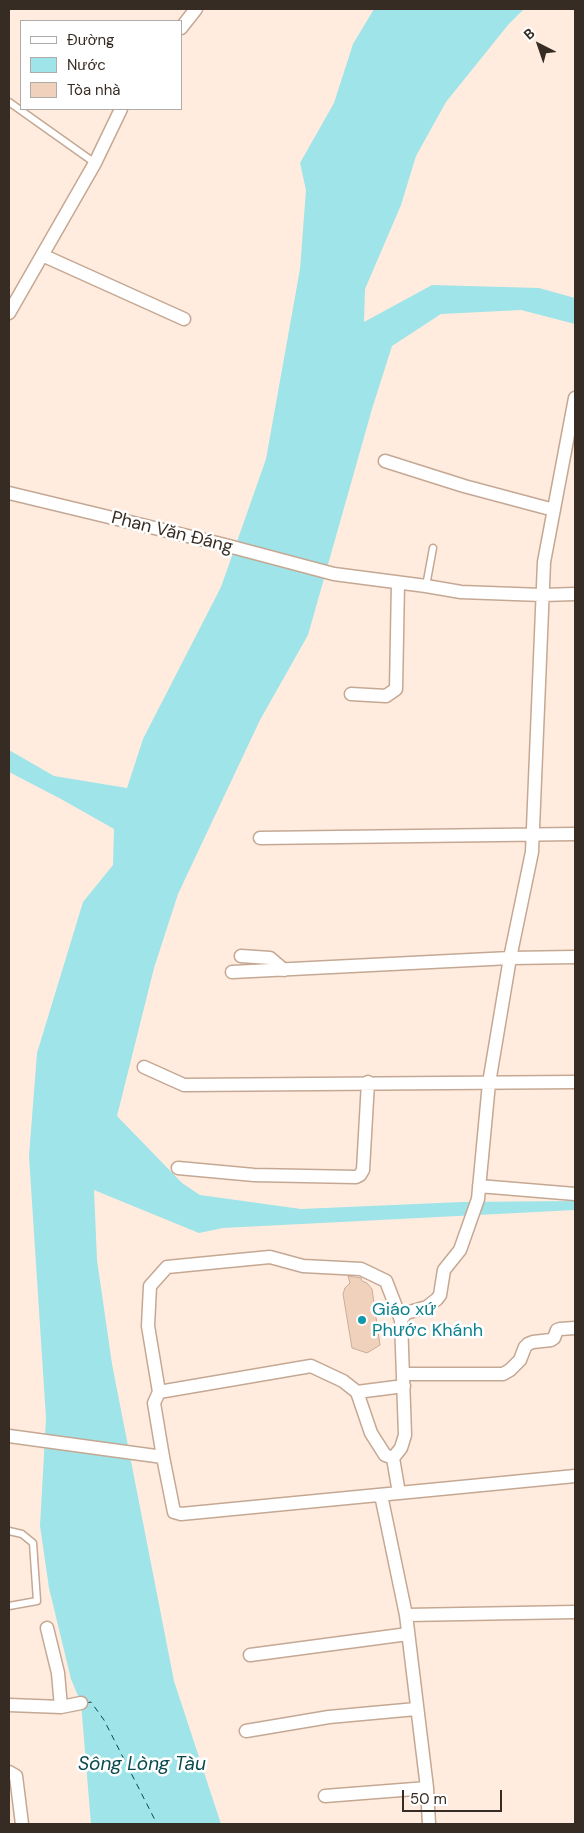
<!DOCTYPE html>
<html>
<head>
<meta charset="utf-8">
<style>
	body { margin:0 }
	#map { position:relative; width:584px; height:1833px; overflow:hidden; background:#ffecdf; font-family:"DM Sans",sans-serif }
	canvas { display:block }
	.frame { position:absolute; inset:0; border:10px solid #372c23; pointer-events:none }
	.legend { position:absolute; left:20px; top:20px; width:162px; height:90px; box-sizing:border-box; background:#fff; border:1px solid #afaba7; margin:0; padding:6px 9px; list-style:none; font-size:15px; color:#372c23 }
	.legend li { display:flex; align-items:center; gap:10px; height:25px }
	.legend b { width:25px; border:1px solid #afaba7 }
	.north { position:absolute; left:514px; top:20px; width:50px; height:50px; -webkit-text-stroke:4px #fff; paint-order:stroke; rotate:319deg; font-size:14px; font-weight:700; line-height:20px; text-align:center; color:#372c23 }
	.north::after { content:''; display:block; margin:auto; width:18px; height:22px; background:#372c23; clip-path:polygon(50% 0,100% 100%,50% 72%,0 100%) }
	.scale { position:absolute; left:402px; top:1790px; width:100px; height:22px; box-sizing:border-box; border:2px solid #372c23; border-top:0; padding-left:6px; font-size:15px; line-height:18px; white-space:nowrap; color:#372c23; -webkit-text-stroke:4px #fff; paint-order:stroke }
</style>
</head>
<body>
<div id="map">
<canvas width="584" height="1833"></canvas>
<div class="frame"></div>
<ul class="legend">
<li><b style="height:6px;background:#fff"></b>Đường</li>
<li><b style="height:14px;background:#9ee4e8"></b>Nước</li>
<li><b style="height:14px;background:#f0d2bc"></b>Tòa nhà</li>
</ul>
<div class="north">B</div>
<div class="scale">50 m</div>
</div>
<script>
const ctx = document.querySelector('canvas').getContext('2d');
ctx.lineJoin = 'round';
function fill(path, color) { ctx.fillStyle = color; ctx.fill(path, 'evenodd'); }
const poly = rows => new Path2D(rows.map(r => 'M' + r).join(''));
function trace(path, color, width, dash) { ctx.strokeStyle = color; ctx.lineWidth = width; ctx.lineCap = dash ? 'butt' : 'round'; ctx.setLineDash(dash || []); ctx.stroke(path); }
function drawText(font, color, halo, rows, align = 'center') {
  ctx.font = font + ' "DM Sans",sans-serif'; ctx.lineWidth = 5; ctx.setLineDash([]); ctx.textBaseline = 'middle'; ctx.strokeStyle = halo; ctx.fillStyle = color; for (const [text, x, y, turn = 0] of rows) {
    ctx.save(); ctx.translate(x, y); ctx.rotate((+turn || 0) * Math.PI / 180); ctx.textAlign = isNaN(turn) ? turn : align; if (halo) ctx.strokeText(text, 0, 0); ctx.fillText(text, 0, 0); ctx.restore();
  }
}
fill(poly([
	[374,9,524,9,508,25,446,102,416,156,401,205,365,289,364,322,432,285,539,288,575,298,575,324,521,310,441,314,392,346,372,409,308,635,260,720,178,894,154,968,117,1116,182,1183,200,1195,301,1209,462,1202,575,1201,575,1210,223,1228,199,1233,94,1190,97,1260,112,1364,174,1681,221,1824,91,1824,81,1703,71,1679,49,1588,40,1526,46,1418,29,1156,37,1053,83,902,113,865,114,829,61,799,9,772,9,750,54,776,127,788,143,739,221,587,266,459,300,269,306,190,300,163,334,103,353,44]
]), '#9ee4e8');
trace(poly([
	[86,1703,91,1702,104,1720,157,1824]
]), '#08494c', 1, [6, 5]);
const building = poly([
	[348,1276,361,1278,362,1281,367,1283,372,1289,380,1345,367,1353,352,1348,343,1294,345,1288,350,1283,348,1276]
]);
fill(building, '#f0d2bc');
trace(building, '#cbad98', 1);
const lane = poly([
	[9,102,95,163],
	[426,586,433,548],
	[9,1531,22,1534,33,1543,37,1601,9,1606]
]);
const street = poly([
	[181,28,196,9],
	[42,255,184,319],
	[9,313,95,163,121,109],
	[385,461,464,486,554,510],
	[9,493,221,544,334,574,426,586,461,592,542,595,575,594],
	[351,694,386,696,396,689,398,583],
	[260,838,575,834],
	[241,956,270,958,284,970],
	[232,972,510,958,575,957],
	[144,1067,184,1085,575,1082],
	[178,1168,254,1175,356,1177,360,1175,363,1170,368,1082],
	[479,1186,575,1194],
	[403,1374,503,1374,510,1370,520,1360,525,1347,528,1344,533,1342,551,1340,554,1338,557,1330,560,1329,575,1328],
	[159,1392,148,1326,150,1286,167,1267,270,1257,303,1266,361,1269,386,1281,401,1320],
	[357,1392,404,1386],
	[9,1436,163,1457],
	[393,1458,401,1448,405,1435,401,1320,406,1313,427,1307,437,1299,440,1295,444,1270,460,1250,478,1199,489,1083,510,958,532,852,544,562,575,398],
	[399,1493,393,1458,385,1455,371,1433,357,1392,343,1381,311,1366,159,1392,154,1403,163,1457,174,1512,181,1514,399,1493,575,1476],
	[381,1495,406,1615,427,1788,429,1824],
	[406,1615,575,1612],
	[47,1628,58,1673,61,1707],
	[250,1655,408,1634],
	[9,1705,61,1707,81,1703],
	[246,1731,329,1717,416,1709],
	[9,1772,16,1776,22,1824],
	[325,1796,427,1788]
]);
trace(lane, '#c5a893', 9);
trace(street, '#c5a893', 15);
trace(lane, '#fff', 6);
trace(street, '#fff', 12);
for (const [x, y, r, color] of [
	[362,1320,5,"#0f9aa8"]
]) { const dot = new Path2D(); dot.arc(x, y, r, 0, 2 * Math.PI); ctx.fillStyle = color; ctx.fill(dot); trace(dot, '#fff', 2); }
drawText('18px', '#372c23', '#fff', [
	["Phan Văn Đáng",172,533,14]
]);
drawText('18px', '#0d838f', '#fff', [
	["Giáo xứ",372,1310],
	["Phước Khánh",372,1331]
], 'left');
drawText('italic 19px', '#08494c', '#fff', [
	["Sông Lòng Tàu",142,1765]
]);
</script>
</body>
</html>
